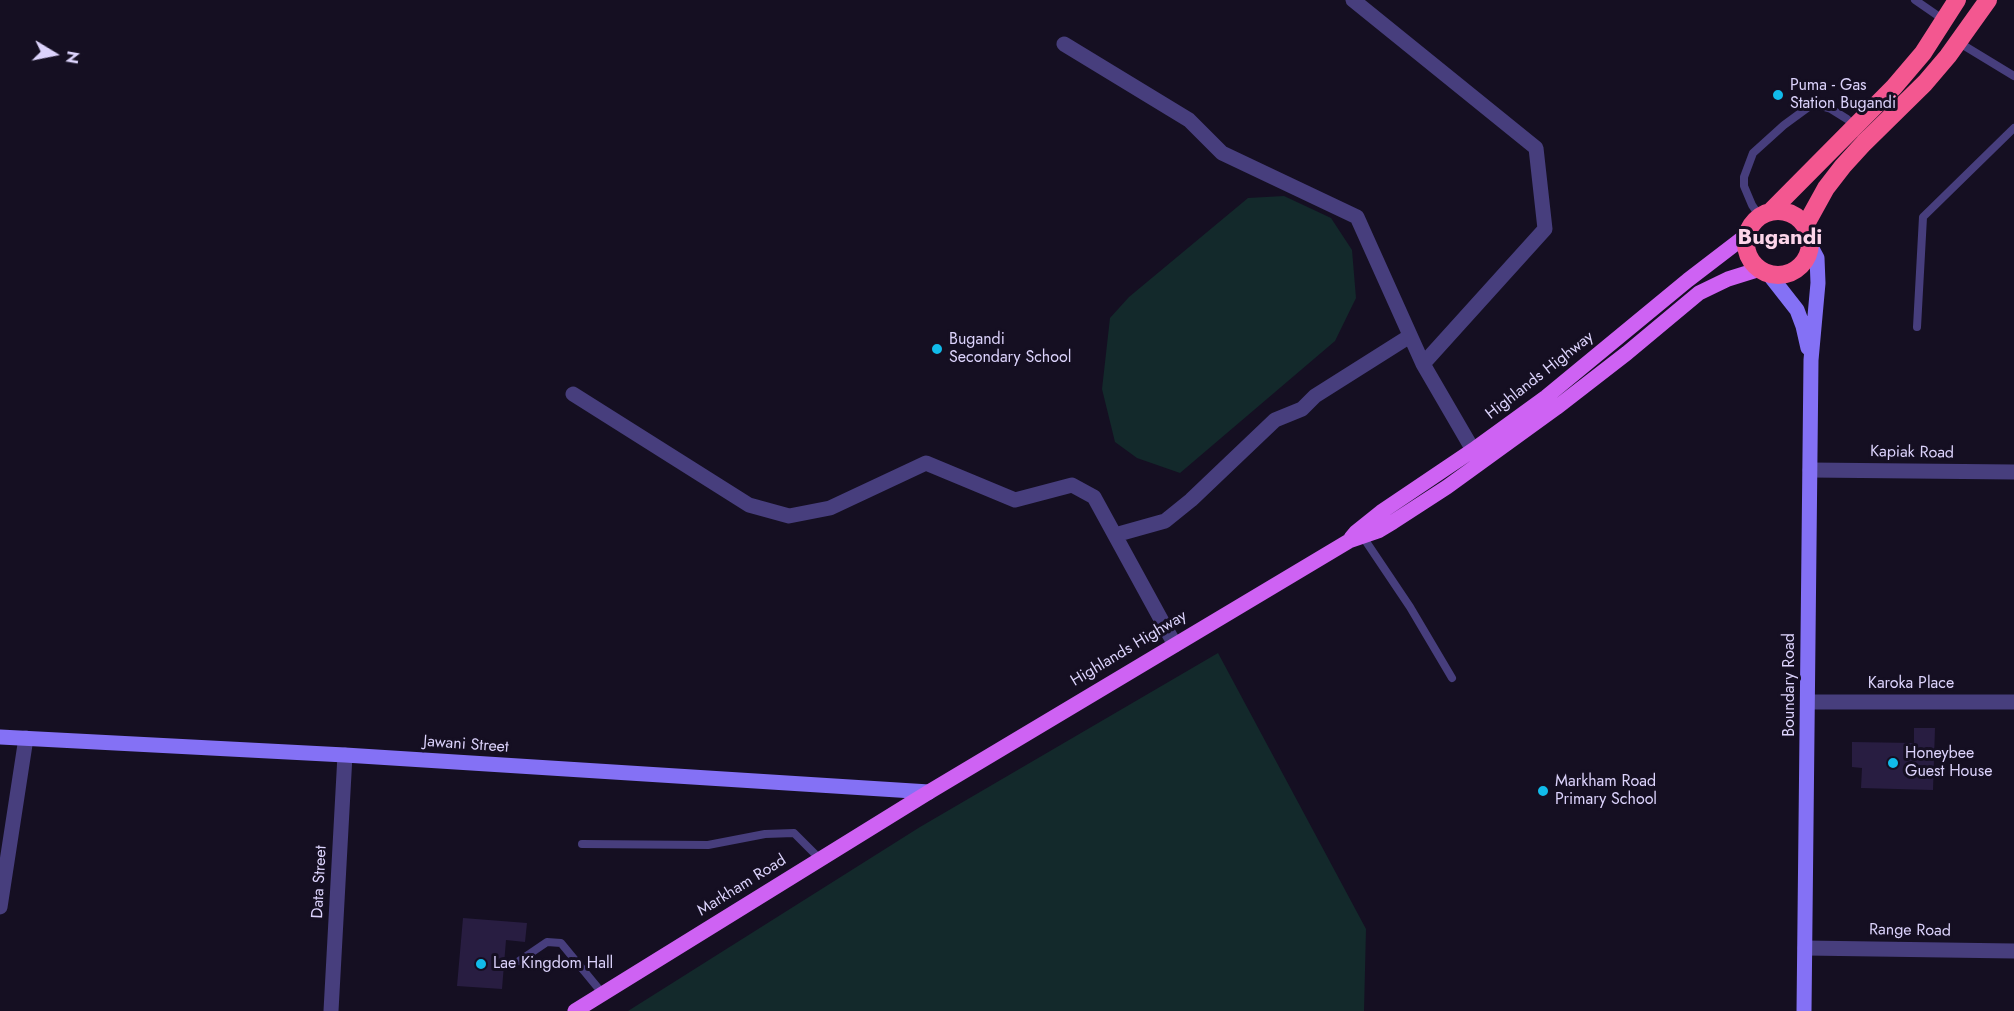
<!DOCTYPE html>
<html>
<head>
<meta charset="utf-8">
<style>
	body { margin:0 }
	#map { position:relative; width:2014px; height:1011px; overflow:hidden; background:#150f22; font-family:Jost,sans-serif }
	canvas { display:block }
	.north { position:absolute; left:24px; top:24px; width:60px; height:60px; -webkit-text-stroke:4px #150f22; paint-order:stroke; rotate:100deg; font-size:16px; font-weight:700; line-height:24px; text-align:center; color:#dcd3fc }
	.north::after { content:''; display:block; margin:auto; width:21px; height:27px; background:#dcd3fc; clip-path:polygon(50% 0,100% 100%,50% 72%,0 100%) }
</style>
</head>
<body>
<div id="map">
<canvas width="2014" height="1011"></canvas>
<div class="north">N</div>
</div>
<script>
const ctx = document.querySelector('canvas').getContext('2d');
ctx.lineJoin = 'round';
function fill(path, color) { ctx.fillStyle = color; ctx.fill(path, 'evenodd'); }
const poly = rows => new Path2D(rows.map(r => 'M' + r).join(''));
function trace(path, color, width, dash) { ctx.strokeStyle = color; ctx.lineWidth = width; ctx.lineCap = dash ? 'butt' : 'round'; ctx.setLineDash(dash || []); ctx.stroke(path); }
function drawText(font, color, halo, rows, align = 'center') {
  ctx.font = font + ' Jost,sans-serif'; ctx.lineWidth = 6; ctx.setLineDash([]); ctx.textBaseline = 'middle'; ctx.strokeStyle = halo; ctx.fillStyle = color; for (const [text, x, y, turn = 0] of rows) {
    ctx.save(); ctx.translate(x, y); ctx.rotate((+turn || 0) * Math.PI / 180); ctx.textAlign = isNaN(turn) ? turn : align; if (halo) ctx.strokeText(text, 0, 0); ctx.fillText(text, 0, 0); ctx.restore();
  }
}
fill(poly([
	[1284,196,1331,218,1352,250,1356,298,1335,341,1180,473,1137,458,1115,442,1102,389,1110,318,1129,297,1248,198],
	[1218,653,1366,929,1364,1011,628,1011,920,827]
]), '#13292b');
fill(poly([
	[1914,728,1935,728,1933,790,1861,788,1862,768,1852,767,1852,742,1914,743],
	[463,918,527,923,525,942,506,940,502,989,457,986]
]), '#281d41');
trace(poly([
	[1915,0,1944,20],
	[1958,42,2014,76],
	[1760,217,1752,205,1744,186,1744,177,1753,153,1784,125,1810,106,1817,105,1831,109,1847,119,1855,126],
	[1917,327,1923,217,2014,128],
	[1363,537,1410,607,1452,678],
	[582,844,708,845,765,834,794,833,820,859],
	[519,961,547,942,561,943,603,994]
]), '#473e7d', 8);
trace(poly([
	[1353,0,1536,148,1545,229,1423,364],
	[1064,44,1189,120,1222,153,1357,217,1423,364,1473,450],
	[573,394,749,505,789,516,830,508,926,463,1015,500,1072,485,1094,497,1175,645],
	[1810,470,2014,472],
	[1115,535,1165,521,1191,500,1275,420,1302,409,1315,396,1410,336],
	[1809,702,2014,702],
	[0,907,26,738],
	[1805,948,2014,951],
	[331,1011,345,755]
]), '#473e7d', 15);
trace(poly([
	[1768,273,1797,310,1803,326,1808,348],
	[0,737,345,755,929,792],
	[1804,1011,1811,360,1818,283,1817,258,1810,245]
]), '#8471f5', 15);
trace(poly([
	[1351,538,1356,532,1381,512,1473,450,1546,397,1688,280,1748,234],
	[575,1011,929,792,1349,541,1378,531,1393,522,1447,487,1556,408,1627,353,1699,293,1728,279,1760,269]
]), '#ce62f3', 15);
trace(poly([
	'1746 243a32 32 0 1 1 64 0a32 32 0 1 1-64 0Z',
	[1770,212,1894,87,1923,53,1957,0],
	[1805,226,1826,188,1843,166,1864,143,1925,83,1948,56,1988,0]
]), '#f35790', 18);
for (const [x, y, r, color] of [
	[1778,95,6,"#11bbea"],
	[937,349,6,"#11bbea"],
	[1893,763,6,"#11bbea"],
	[1543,791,6,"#11bbea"],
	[481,964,6,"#11bbea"]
]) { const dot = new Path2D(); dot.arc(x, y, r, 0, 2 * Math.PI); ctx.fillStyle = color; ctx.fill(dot); trace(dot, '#150f22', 2); }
drawText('16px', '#dcd3fc', '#150f22', [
	["Puma - Gas",1790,86],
	["Station Bugandi",1790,104],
	["Bugandi",949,340],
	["Secondary School",949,358],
	["Honeybee",1905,754],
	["Guest House",1905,772],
	["Markham Road",1555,782],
	["Primary School",1555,800],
	["Lae Kingdom Hall",493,964]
], 'left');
drawText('16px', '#dcd3fc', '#150f22', [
	["Highlands Highway",1540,376,-38],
	["Kapiak Road",1912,453,1],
	["Highlands Highway",1129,649,-31],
	["Karoka Place",1911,684],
	["Boundary Road",1790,685,-90],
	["Jawani Street",466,745,4],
	["Data Street",320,882,-87],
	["Markham Road",742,886,-32],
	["Range Road",1910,931,1]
]);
drawText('bold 22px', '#fcd5e9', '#150f22', [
	["Bugandi",1780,239]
]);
</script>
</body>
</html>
